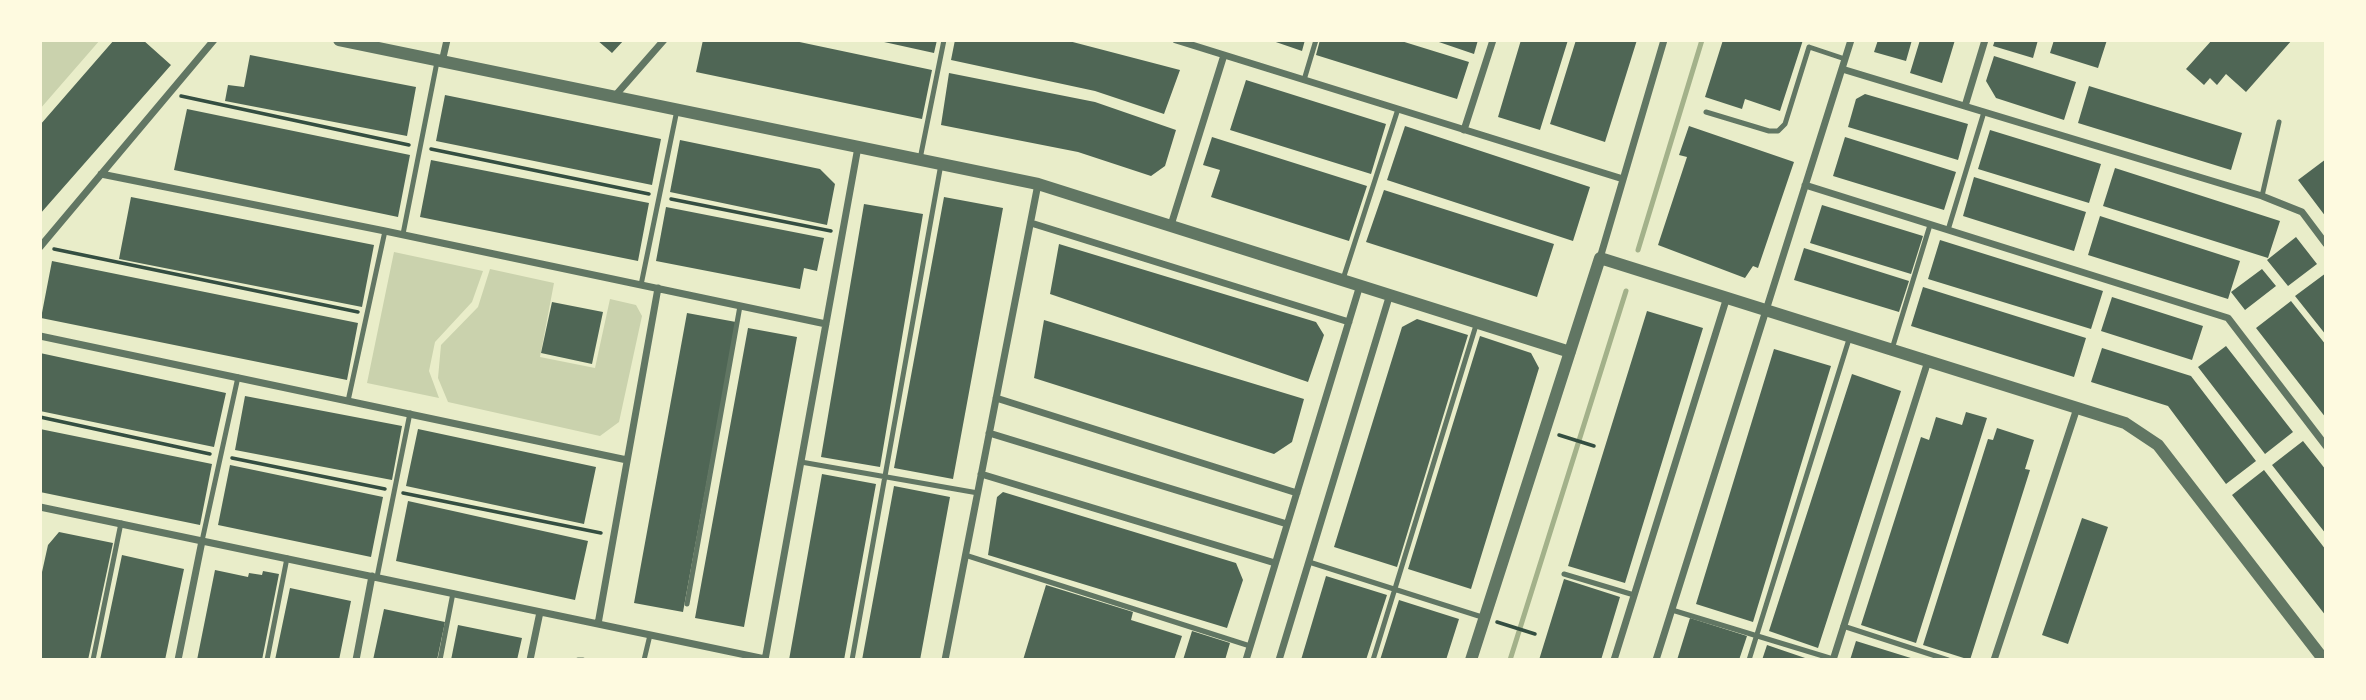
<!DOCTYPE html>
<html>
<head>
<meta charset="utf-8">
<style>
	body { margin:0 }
	#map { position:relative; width:2366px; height:700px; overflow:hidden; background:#e9edc9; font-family:Lora,serif }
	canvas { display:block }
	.frame { position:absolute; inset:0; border:42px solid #fefae0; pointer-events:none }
</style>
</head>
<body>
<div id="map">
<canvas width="2366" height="700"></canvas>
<div class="frame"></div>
</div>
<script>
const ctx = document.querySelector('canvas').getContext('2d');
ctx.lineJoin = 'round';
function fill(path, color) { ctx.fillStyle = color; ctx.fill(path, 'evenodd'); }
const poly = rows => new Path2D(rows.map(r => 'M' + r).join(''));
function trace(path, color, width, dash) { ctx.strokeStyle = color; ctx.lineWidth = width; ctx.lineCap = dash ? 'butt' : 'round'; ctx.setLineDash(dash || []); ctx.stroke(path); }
fill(poly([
	[40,40,100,40,40,109],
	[394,252,483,271,472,302,435,342,429,371,439,398,367,383],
	[490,269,554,283,540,357,595,368,610,299,636,305,642,316,619,422,600,436,448,402,438,378,441,345,478,307]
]), '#cad2ad');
trace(poly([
	[1638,250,1702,40],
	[1510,660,1626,291]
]), '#a3b18a', 5);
fill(poly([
	[114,40,143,40,171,65,40,214,40,125],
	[597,40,624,40,612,53],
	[703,40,790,40,932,70,922,119,696,72],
	[875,40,937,40,934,53],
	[955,40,1065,40,1180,70,1164,114,1095,91,951,60],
	[1270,40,1305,40,1302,51],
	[1320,40,1398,40,1469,62,1457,99,1316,55],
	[1433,40,1478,40,1474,54],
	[1521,40,1568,40,1540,130,1498,117],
	[1576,40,1637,40,1605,142,1550,124],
	[1723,40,1803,40,1780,111,1745,99,1742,109,1705,97],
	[1878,40,1912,40,1906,61,1874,52],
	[1920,40,1955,40,1942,83,1910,73],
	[1995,40,2038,40,2033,58,1993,46],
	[2054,40,2107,40,2098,68,2050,53],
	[2212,40,2292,40,2246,92,2226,74,2217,85,2210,78,2204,85,2186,69],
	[250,55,416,87,407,136,225,101,228,85,244,87],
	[1994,56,2076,82,2064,120,1996,98,1986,81],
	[949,73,1095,102,1176,130,1165,166,1151,176,1078,152,941,125],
	[1246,80,1386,124,1371,174,1230,130],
	[2089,86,2242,133,2231,170,2078,123],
	[1865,94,1968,124,1958,160,1848,127,1856,99],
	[445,95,661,139,652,185,436,141],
	[187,109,410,155,398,217,174,170],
	[1405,126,1590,187,1573,241,1387,180],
	[1689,126,1794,162,1758,268,1753,266,1745,278,1658,245,1687,157,1679,155],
	[1990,130,2101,164,2089,203,1978,169],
	[1212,137,1367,186,1349,241,1211,197,1220,170,1203,165],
	[1845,137,1956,172,1944,210,1833,176],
	[680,140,820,169,835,184,827,225,670,192],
	[2326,159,2326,217,2298,180],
	[431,160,649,203,638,261,420,217],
	[2115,168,2280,221,2268,258,2103,206],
	[1974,177,2086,212,2074,251,1963,216],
	[1384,190,1554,244,1537,297,1366,242],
	[131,197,374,245,362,307,119,259],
	[944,197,1003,208,953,479,894,468],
	[864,204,923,214,880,467,821,457],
	[1822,205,1923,236,1911,274,1810,243],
	[666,207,824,238,817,271,804,268,800,289,656,261],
	[2100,216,2240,261,2228,299,2088,255],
	[2296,237,2317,264,2288,286,2267,260],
	[1940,240,2103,291,2091,329,1928,279],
	[1059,244,1316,322,1324,335,1308,382,1050,294],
	[1804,248,1909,281,1899,312,1794,280],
	[52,261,358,323,347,380,41,318],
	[2262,269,2276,286,2245,310,2231,292],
	[2326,273,2326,335,2295,296],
	[1923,287,2086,338,2074,377,1911,326],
	[2112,297,2203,326,2192,360,2101,331],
	[2291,301,2326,345,2326,418,2256,328],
	[552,302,603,312,592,364,541,353],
	[1647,311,1703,328,1625,583,1568,566],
	[687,313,736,322,683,612,634,603],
	[1417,319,1468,335,1397,567,1334,547,1402,327],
	[1044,320,1304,399,1292,442,1274,454,1034,378],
	[748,328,797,337,744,627,695,618],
	[1480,336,1531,353,1539,368,1471,589,1408,569],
	[2226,346,2293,432,2265,454,2198,367],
	[2102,348,2191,376,2256,461,2226,484,2168,406,2091,382],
	[1774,349,1831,366,1753,622,1696,604],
	[40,353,226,393,214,447,40,411],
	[1852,374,1901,391,1818,648,1769,631],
	[245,396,402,426,392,480,235,450],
	[1966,412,1987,418,1916,643,1861,625,1921,437,1929,440,1936,417,1962,425],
	[1997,428,2034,440,2025,469,2030,470,1970,660,1923,645,1988,439,1993,440],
	[40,429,212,464,200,525,40,492],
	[418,429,596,467,584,524,406,486],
	[2303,441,2326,470,2326,534,2272,465],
	[230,465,383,497,371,557,218,525],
	[2264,470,2326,550,2326,616,2232,495],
	[822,474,876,484,844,660,789,660],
	[894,486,950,497,920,660,862,660],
	[1003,492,1236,563,1243,580,1227,628,988,555,997,497],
	[408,501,588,541,575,600,396,561],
	[2082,518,2108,527,2068,644,2042,635],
	[59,532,113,543,88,660,40,660,40,581,48,545],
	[122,555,184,569,165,660,100,660],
	[215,570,248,577,249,573,262,575,263,571,279,574,262,660,197,660],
	[1326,576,1387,595,1366,660,1301,660],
	[1564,579,1620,597,1601,660,1539,660],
	[1046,585,1133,612,1131,620,1182,636,1174,660,1023,660],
	[290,588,351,601,339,660,275,660],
	[1399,600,1459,619,1446,660,1380,660],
	[384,609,445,622,437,660,373,660],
	[1690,618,1747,636,1739,660,1677,660],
	[458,625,522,638,517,660,451,660],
	[1192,631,1230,643,1225,660,1183,660],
	[1856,641,1914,659,1914,660,1850,660],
	[1767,645,1808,659,1807,660,1762,660]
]), '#4f6655');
trace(poly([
	[181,96,409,145],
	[431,149,649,194],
	[671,199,831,231],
	[54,249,358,312],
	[40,417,210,454],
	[1559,435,1594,446],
	[232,458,385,489],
	[403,493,601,533],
	[1497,622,1535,634]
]), '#344e41', 3.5);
trace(poly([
	[1304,80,1316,40],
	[1706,112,1769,131,1778,131,1785,124,1809,47,1845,59],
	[920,159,944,40],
	[2262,196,2279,122],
	[1948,230,1984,112],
	[403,234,437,62],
	[1343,279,1398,109],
	[641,285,677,110],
	[1892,349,1930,225],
	[348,401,385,231],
	[801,462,978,493],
	[202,541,238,377],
	[965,555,1250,646],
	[1309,562,1485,618],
	[1564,574,1634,595],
	[377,577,410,413],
	[687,604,740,306],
	[1672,610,1833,659],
	[1843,626,1948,660],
	[93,660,121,523],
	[267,660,287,558],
	[440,660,453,593],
	[578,660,583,660],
	[644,660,650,635],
	[852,660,941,164],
	[1373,660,1477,322],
	[1749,660,1850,336]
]), '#617663', 5);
trace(poly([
	[1176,40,1623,179],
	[442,62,447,40],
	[1842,69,2262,196,2302,212,2326,244],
	[614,97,664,40],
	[1965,106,1985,40],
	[1464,130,1493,40],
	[101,174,385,231,826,324],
	[1805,185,2228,318,2326,446],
	[1031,223,1349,322],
	[1171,225,1224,55],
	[40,247,214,40],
	[1600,258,1664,40],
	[40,336,627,460],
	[996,398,1297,493],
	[989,433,1287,524],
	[981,474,1275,563],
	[40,507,765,659],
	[598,624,658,288],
	[178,660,202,541],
	[356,660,372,576],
	[530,660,540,612],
	[765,660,858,147],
	[945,660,1038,184],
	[1246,660,1360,285],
	[1279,660,1390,294],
	[1614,660,1727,297],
	[1656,660,1851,40],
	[1833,660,1928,361],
	[1994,660,2077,408]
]), '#617663', 7);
trace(poly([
	[339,40,1038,184,1570,352],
	[1471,660,1600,258,2125,423,2158,445,2324,660]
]), '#617663', 12);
</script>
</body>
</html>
